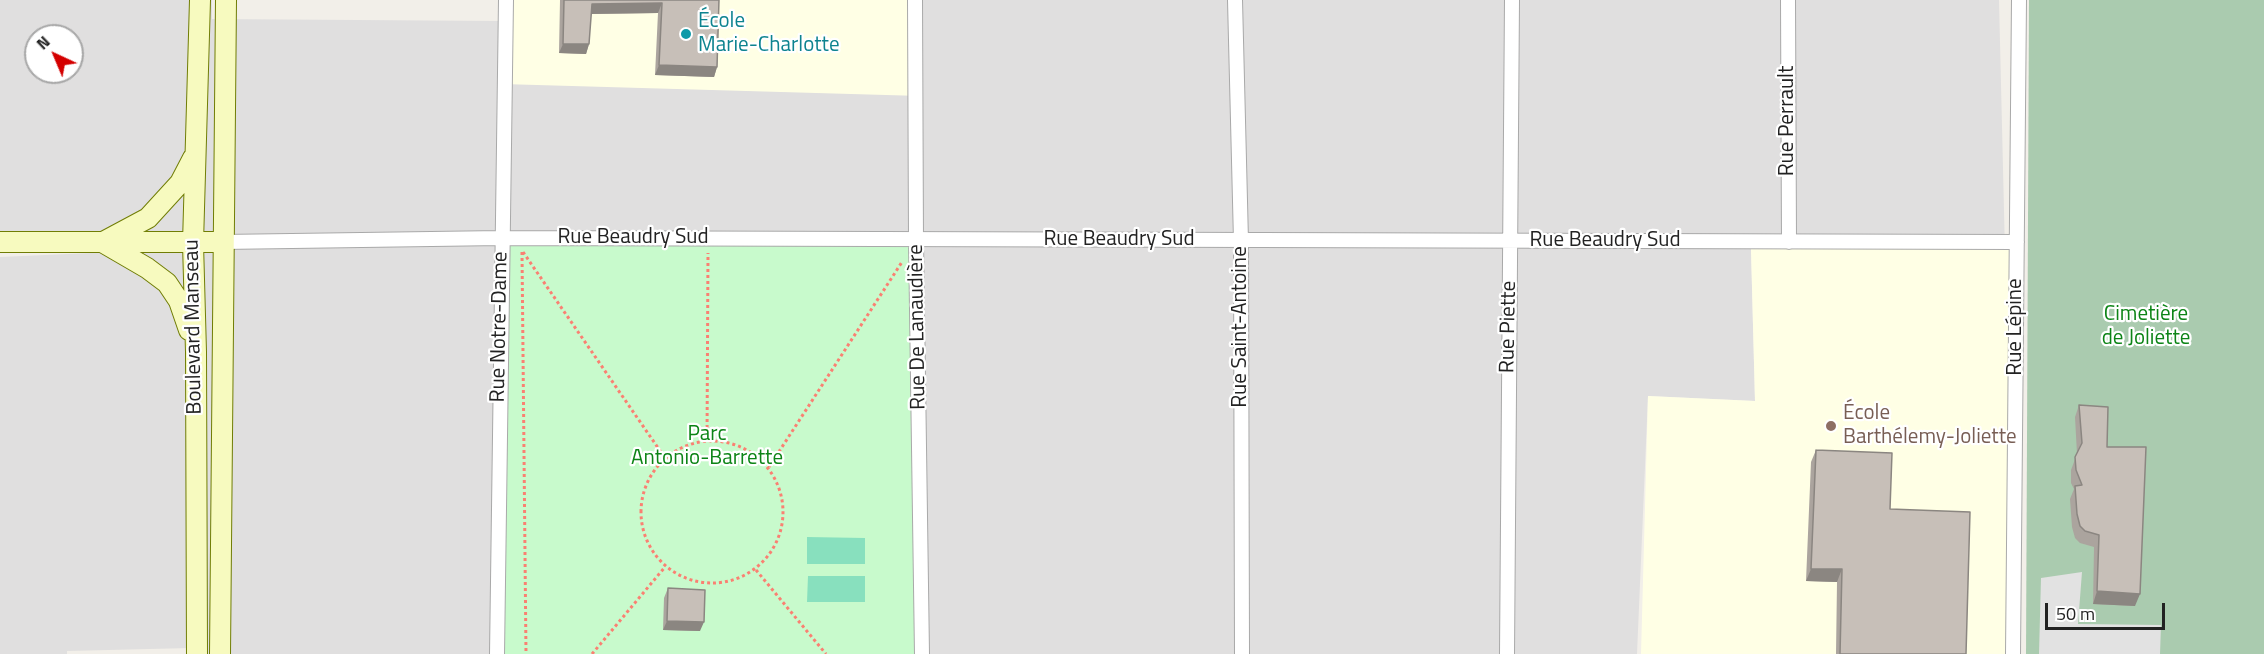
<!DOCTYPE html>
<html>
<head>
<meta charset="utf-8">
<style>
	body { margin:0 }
	#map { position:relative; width:2264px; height:654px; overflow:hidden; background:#f2efe9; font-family:"Titillium Web",sans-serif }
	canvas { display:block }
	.north { position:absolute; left:24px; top:24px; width:60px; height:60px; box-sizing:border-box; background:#fff; border:2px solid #a7a7a7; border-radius:50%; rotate:316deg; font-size:16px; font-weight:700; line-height:24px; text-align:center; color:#222 }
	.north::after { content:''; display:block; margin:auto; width:21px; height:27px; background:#d40000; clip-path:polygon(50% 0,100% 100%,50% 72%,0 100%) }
	.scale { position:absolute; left:2045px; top:603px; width:120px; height:27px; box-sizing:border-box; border:3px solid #222; border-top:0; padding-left:8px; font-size:18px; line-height:21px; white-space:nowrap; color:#222; -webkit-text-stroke:4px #fff; paint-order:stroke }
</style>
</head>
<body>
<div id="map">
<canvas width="2264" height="654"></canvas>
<div class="north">N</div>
<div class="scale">50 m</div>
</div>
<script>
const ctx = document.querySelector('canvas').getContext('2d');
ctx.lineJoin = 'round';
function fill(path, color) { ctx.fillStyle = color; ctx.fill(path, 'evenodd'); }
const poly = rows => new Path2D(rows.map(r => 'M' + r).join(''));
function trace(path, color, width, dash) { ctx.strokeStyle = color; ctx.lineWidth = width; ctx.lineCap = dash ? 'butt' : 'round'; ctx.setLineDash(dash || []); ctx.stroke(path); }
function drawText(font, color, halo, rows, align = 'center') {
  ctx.font = font + ' "Titillium Web",sans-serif'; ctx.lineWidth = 4.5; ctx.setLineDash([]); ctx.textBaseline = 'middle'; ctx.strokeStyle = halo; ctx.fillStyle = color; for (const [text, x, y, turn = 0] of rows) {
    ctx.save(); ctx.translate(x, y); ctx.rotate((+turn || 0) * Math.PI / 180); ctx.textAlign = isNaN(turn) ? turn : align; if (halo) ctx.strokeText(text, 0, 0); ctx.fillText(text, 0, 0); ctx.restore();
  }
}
fill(poly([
	[0,0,212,0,212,19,502,21,919,0,1999,0,2005,253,1751,250,1755,401,1648,396,1637,654,923,654,923,244,500,654,192,654,191,648,67,651,67,654,0,654,0,257,91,253,199,237,0,233],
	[36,36,72,36,72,72,36,72]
]), '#e0dfdf');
fill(poly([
	[504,0,919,0,921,96,502,84],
	[2017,242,2013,654,1641,654,1648,396,1755,401,1751,249]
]), '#ffffe5');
fill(poly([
	[2029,0,2264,0,2264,654,2026,654]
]), '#aacbaf');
fill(poly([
	[501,238,916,240,922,654,497,654]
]), '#c8facc');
fill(poly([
	[807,537,865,538,865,564,807,564],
	[808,576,865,576,865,602,807,602]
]), '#88e0be');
fill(poly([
	[2082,572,2078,624,2161,625,2160,654,2039,654,2041,578]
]), '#e2e2e2');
const minor = poly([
	[915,0,916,240,922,654],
	[1235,0,1241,241,1242,654],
	[1788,0,1789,242],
	[222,242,501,238,2017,242],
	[497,654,506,0],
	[1507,654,1512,0],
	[2013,654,2019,0]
]);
const secondary = poly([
	[105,241,148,218,180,183,193,158],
	[0,242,222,242],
	[104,243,147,268,167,283,179,301,189,330],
	[197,654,196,352,193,243,200,0],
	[220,654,226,0]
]);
trace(minor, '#a9a9a9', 16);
trace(secondary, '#707d05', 22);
trace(poly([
	[522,252,526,654],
	[523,252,665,458],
	[707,440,708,253],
	'641 512a71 71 0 1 1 142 0a71 71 0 1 1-142 0Z',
	[769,467,902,262],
	[756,570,826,654],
	[592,654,665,567]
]), '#fa8072', 3, [3, 3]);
trace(minor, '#fff', 14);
trace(secondary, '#f7fabf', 20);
fill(poly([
	[560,0,719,0,717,67,714,77,655,75,658,13,591,14,589,44,586,54,559,53],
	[2079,405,2107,447,2135,606,2093,604,2094,547,2080,543,2075,538,2072,527,2070,499,2074,489,2071,483,2071,470,2077,454,2075,417],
	[1816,450,1890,509,1966,654,1836,654,1837,582,1806,581,1811,462],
	[668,588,700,631,663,630,664,598]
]), '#aba49e');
fill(poly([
	[662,3,658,13,588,14,592,4],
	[563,44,589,44,586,54,559,53],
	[659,65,717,67,714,77,655,75],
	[1811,569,1842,569,1837,582,1806,581],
	[2097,591,2140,594,2135,606,2093,604],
	[667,621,704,622,700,631,663,630]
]), '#8b8681');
const building = poly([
	[564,0,719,0,717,67,659,65,662,3,592,4,589,44,563,44,564,0],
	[2079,405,2108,407,2107,447,2146,447,2140,594,2097,591,2099,535,2085,531,2080,526,2077,514,2075,486,2082,485,2076,470,2075,457,2082,443,2079,405],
	[1816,450,1892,453,1890,509,1970,512,1966,654,1840,654,1842,569,1811,569,1816,450],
	[668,588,705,590,704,622,667,621,668,588]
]);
fill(building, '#c7bfb8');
trace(building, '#8b8681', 1.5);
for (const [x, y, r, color] of [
	[686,34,6,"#0f9aa8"],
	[1831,426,6,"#8d6e63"]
]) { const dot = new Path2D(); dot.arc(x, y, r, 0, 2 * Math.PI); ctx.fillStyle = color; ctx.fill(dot); trace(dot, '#fff', 2); }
drawText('21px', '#0d838f', '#fff', [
	["École",698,22],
	["Marie-Charlotte",698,46]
], 'left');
drawText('21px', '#222', '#fff', [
	["Rue Perrault",1788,121,-90],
	["Rue Beaudry Sud",633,238],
	["Rue Beaudry Sud",1119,240],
	["Rue Beaudry Sud",1605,241],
	["Boulevard Manseau",194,327,-91],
	["Rue Notre-Dame",500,327,-89],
	["Rue De Lanaudière",918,327,-91],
	["Rue Saint-Antoine",1241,327,-90],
	["Rue Piette",1509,327,-89],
	["Rue Lépine",2016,327,-90]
]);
drawText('21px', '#0c8416', '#fff', [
	["Cimetière",2146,315],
	["de Joliette",2146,339],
	["Parc",707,435],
	["Antonio-Barrette",707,459]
]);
drawText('21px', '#785e54', '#fff', [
	["École",1843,414],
	["Barthélemy-Joliette",1843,438]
], 'left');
</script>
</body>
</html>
